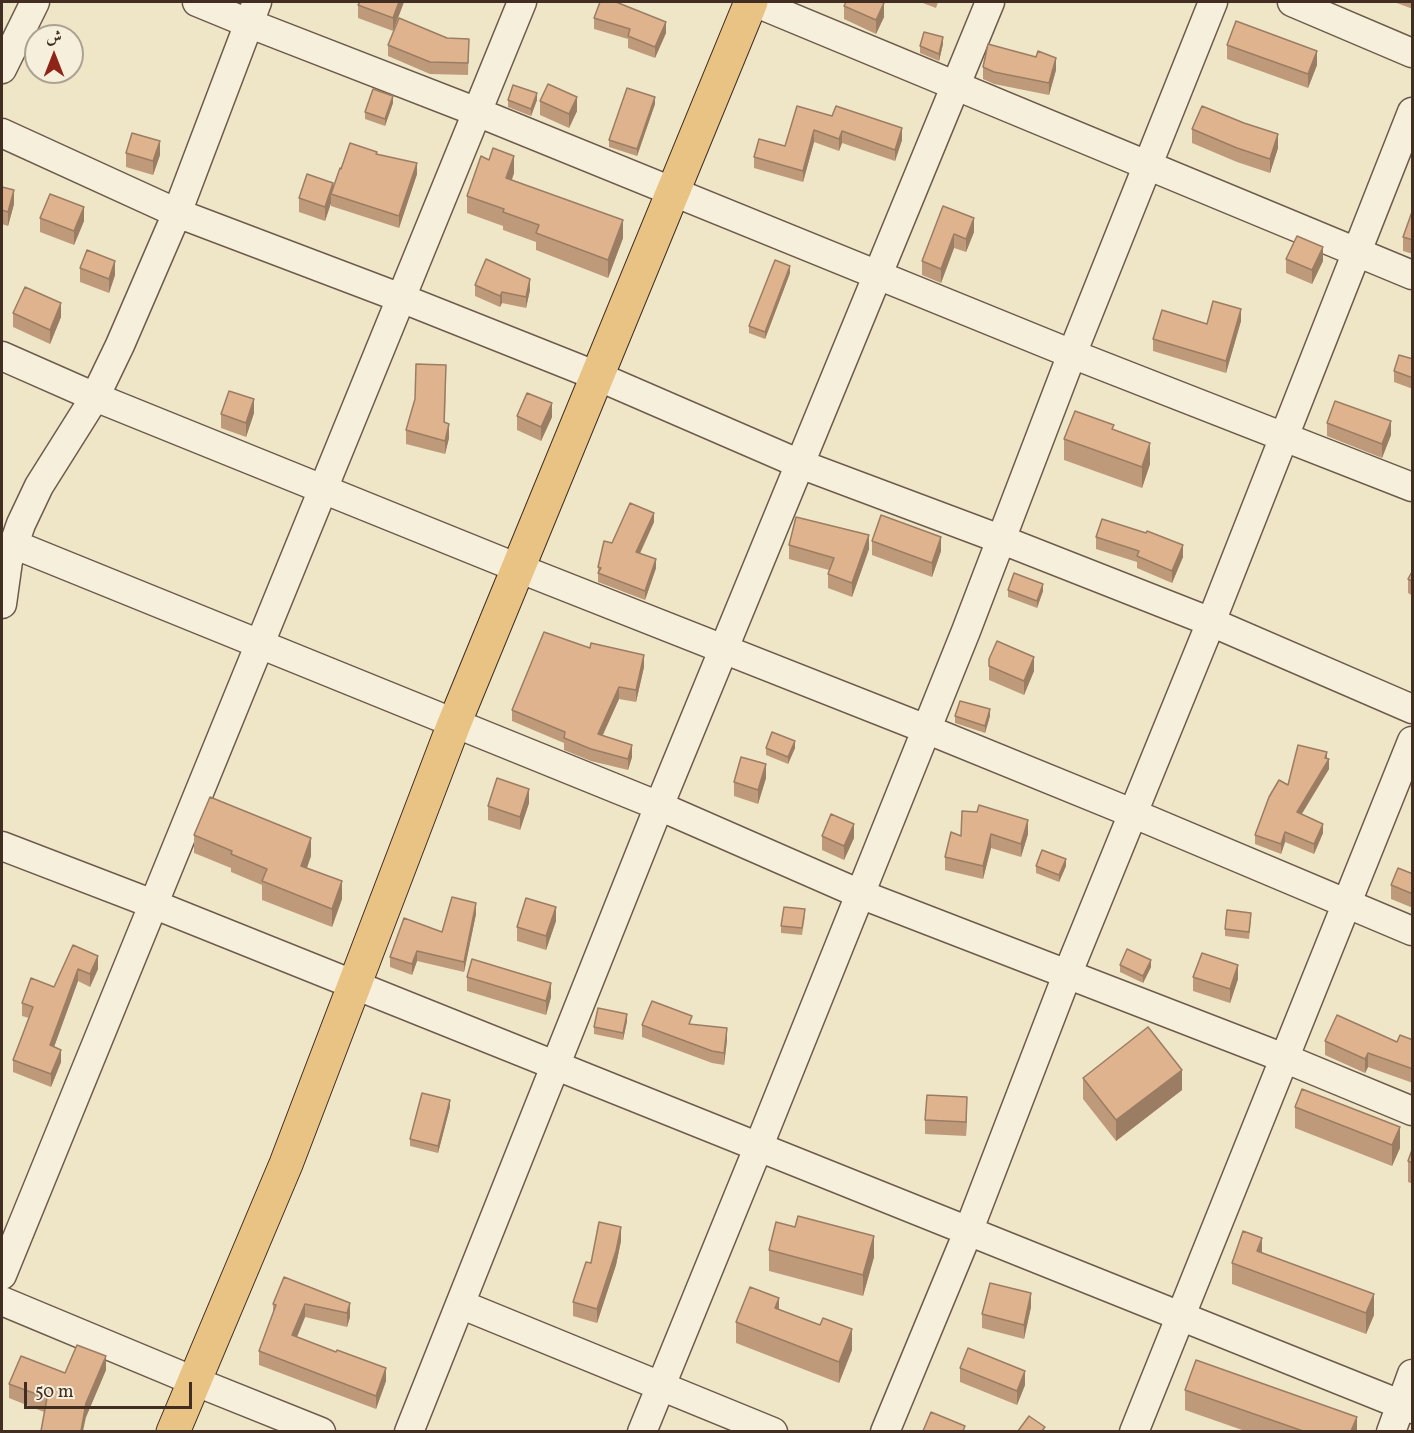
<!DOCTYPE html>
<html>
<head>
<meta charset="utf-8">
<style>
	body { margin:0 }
	#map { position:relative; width:1414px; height:1433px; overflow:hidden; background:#efe6c8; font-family:Vollkorn,Amiri,serif }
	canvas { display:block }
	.frame { position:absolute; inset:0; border:3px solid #422d23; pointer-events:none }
	.north { position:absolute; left:24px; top:24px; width:60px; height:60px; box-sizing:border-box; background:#f5efdb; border:2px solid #ada191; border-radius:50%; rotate:0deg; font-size:16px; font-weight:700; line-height:24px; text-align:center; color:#422d23 }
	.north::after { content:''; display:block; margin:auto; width:21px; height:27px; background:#8f2418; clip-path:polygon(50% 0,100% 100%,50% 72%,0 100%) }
	.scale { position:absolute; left:24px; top:1382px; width:168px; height:27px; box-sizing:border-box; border:3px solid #422d23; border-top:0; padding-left:8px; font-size:18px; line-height:21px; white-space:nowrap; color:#422d23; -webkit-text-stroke:4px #f5efdb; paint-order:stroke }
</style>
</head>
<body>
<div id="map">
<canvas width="1414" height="1433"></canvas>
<div class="frame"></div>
<div class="north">ش</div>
<div class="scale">50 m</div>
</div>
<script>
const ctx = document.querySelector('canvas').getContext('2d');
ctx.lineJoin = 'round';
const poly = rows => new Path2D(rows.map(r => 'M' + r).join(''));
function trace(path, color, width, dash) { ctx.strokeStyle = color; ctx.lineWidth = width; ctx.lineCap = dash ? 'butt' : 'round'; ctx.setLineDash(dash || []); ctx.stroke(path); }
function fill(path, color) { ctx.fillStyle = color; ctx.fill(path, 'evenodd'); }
const minor = poly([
	[197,2,248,23,477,112,1072,354,1412,487],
	[754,2,1412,275],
	[1292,2,1412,53],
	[2,69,35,2],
	[2,133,177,213,401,298,597,376,800,464,1000,539,1211,622,1412,709],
	[2,356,95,397,518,568,926,729,1132,813,1412,931],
	[13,544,659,806,860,894,1284,1058,1412,1111],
	[2,604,8,561,21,524,39,486,95,397,120,345,177,213,257,2],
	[2,846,153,904,1412,1409],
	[2,1275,522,2],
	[2,1301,194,1381,321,1432],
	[460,1304,773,1432],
	[409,1432,659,806,990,2],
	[642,1432,758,1148,966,631,1072,354,1213,2],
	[885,1432,968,1232,1067,975,1211,622,1412,112],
	[1134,1432,1412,741],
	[1391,1432,1412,1374]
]);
const major = poly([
	[173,1432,286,1164,454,724,751,2]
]);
trace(minor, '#6d5b4c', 31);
trace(major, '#422d23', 35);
trace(minor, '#f5efdb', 28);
trace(major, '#e8c384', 33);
fill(poly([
	[404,2,393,31,358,18,358,5],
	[920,2,938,2,936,8],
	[1394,2,1413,2,1413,9],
	[844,6,884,17,876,34,844,19],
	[594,18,666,33,655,58,628,48,628,39,594,29],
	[469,39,468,75,430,74,388,56,388,45],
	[943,44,939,61,920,53,920,46],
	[1227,45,1317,65,1308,88,1227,59],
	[983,67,1056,70,1049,95,994,84,983,79],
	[508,100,537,100,531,116,508,107],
	[540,101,577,111,569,128,540,115],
	[393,103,385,126,365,119,365,112],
	[655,104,637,156,609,147,609,140],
	[797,106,902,140,895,161,842,143,839,151,814,142,803,182,754,168,754,157,785,146],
	[1192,129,1278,148,1270,173,1237,162,1192,143],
	[126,153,160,155,153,175,126,167],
	[377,154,417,174,399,228,331,206,331,203,325,221,299,212,299,198,333,188,341,169],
	[514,173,512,180,623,238,608,278,536,250,536,242,503,230,503,226,467,213,467,196],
	[2,187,14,204,8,226,2,224],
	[943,206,974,232,966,252,954,248,941,283,922,275,922,261],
	[1413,209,1413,254,1403,251,1403,237],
	[40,218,84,221,74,245,40,232],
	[1286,259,1323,261,1312,284,1286,273],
	[80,268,115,275,109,293,80,282],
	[790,273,765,339,749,333,749,326],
	[475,285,530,290,526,308,502,303,500,307,475,296],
	[13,313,61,317,50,344,13,327],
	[1241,321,1226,373,1153,351,1153,339,1207,324],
	[1413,359,1413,389,1394,382,1394,371],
	[446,379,445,422,449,438,445,454,406,444,406,430],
	[254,413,246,437,221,428,221,414],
	[517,416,552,417,541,441,517,430],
	[1327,423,1391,435,1382,458,1327,436],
	[1114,430,1150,464,1142,488,1064,460,1064,439],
	[654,522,640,554,656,568,645,600,598,582,598,567,612,543],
	[1096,537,1183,557,1172,583,1137,568,1137,562,1096,549],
	[872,541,941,551,932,577,872,555],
	[789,545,869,549,852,597,828,588,828,574,829,570,789,559],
	[1413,570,1413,596,1408,593,1408,579],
	[1008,590,1043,591,1037,608,1008,597],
	[989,659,1034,671,1024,695,989,680],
	[644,667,636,702,619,699,603,735,632,757,628,770,591,761,564,750,564,743,512,721,512,710],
	[955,716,990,716,985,733,955,723],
	[766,748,795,748,788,764,766,755],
	[1327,759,1329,769,1301,814,1323,833,1314,854,1285,842,1281,854,1255,844,1255,835,1288,785],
	[766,778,758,804,734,796,734,782],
	[529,803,520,830,488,820,488,806],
	[1028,820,1028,834,1021,857,991,848,983,879,945,870,945,857,961,836],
	[194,835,311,856,307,868,342,899,332,927,262,900,262,885,231,872,231,868,194,853],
	[822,836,854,838,844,860,822,850],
	[1036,866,1066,866,1059,882,1036,873],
	[1413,874,1413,908,1391,899,1391,885],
	[476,914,464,972,417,961,412,975,390,967,390,957,442,932],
	[805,916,802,935,781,933,781,926],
	[1251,920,1249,939,1225,936,1225,929],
	[556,921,546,950,517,941,517,927],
	[73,945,98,969,90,987,78,981,54,1047,61,1062,51,1087,13,1072,13,1060,29,1018,22,1016,22,1003,54,987],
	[1120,965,1151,967,1143,983,1120,972],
	[467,977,551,997,546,1015,467,991],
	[1193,977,1238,979,1230,1003,1193,991],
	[627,1021,623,1040,594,1034,594,1027],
	[642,1025,727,1040,724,1065,712,1063,642,1037],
	[1413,1040,1413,1083,1368,1067,1365,1073,1325,1055,1325,1041,1397,1042],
	[1083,1078,1182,1090,1116,1141,1083,1099],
	[450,1107,438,1153,410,1146,410,1139],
	[1295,1107,1400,1148,1392,1166,1295,1128],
	[967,1111,966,1136,925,1134,925,1120],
	[1413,1147,1413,1184,1408,1182,1408,1161],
	[621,1241,616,1265,597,1323,573,1316,573,1302,591,1263],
	[769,1250,874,1257,863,1296,769,1271],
	[1262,1252,1374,1315,1366,1334,1232,1284,1232,1263],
	[350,1303,350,1317,347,1327,305,1317,297,1337,336,1352,386,1381,376,1409,259,1365,259,1351,273,1313,273,1304],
	[1031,1307,1024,1339,982,1328,982,1314],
	[779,1309,852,1350,839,1383,736,1343,736,1322],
	[960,1368,1025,1385,1017,1405,960,1382],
	[106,1370,86,1417,44,1412,9,1398,9,1384,65,1373],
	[1185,1390,1357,1431,1245,1431,1185,1410]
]), '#bf9a7a');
fill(poly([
	[399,2,404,2,393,31,393,18],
	[884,3,884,17,876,34,876,20],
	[666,22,666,33,655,58,655,47],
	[943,37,943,44,939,61,939,54],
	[1317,51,1317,65,1308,88,1308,74],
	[1056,58,1056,70,1049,95,1049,83],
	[537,93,537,100,531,116,531,109],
	[393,96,393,103,385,126,385,119],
	[577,97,577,111,569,128,569,114],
	[655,97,655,104,637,156,637,149],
	[902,128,902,140,895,161,895,150],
	[814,130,814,142,803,182,803,171],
	[842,131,842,143,839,151,839,139],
	[1278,134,1278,148,1270,173,1270,159],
	[160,141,160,155,153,175,153,161],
	[514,156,514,173,506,195,506,178],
	[417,163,417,174,399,228,399,216],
	[333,183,333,195,331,194,331,203,325,221,325,207],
	[14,190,14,204,8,226,8,212],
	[84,207,84,221,74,245,74,231],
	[974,218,974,232,966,252,966,239],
	[623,220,623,238,608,278,608,260],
	[954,234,954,248,941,283,941,269],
	[1323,247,1323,261,1312,284,1312,270],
	[115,261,115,275,109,293,109,279],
	[790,266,790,273,765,339,765,332],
	[530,279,530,290,526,308,526,297],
	[502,292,502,303,500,307,500,296],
	[61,303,61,317,50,344,50,330],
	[1241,309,1241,321,1226,373,1226,361],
	[254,399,254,413,246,437,246,423],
	[552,403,552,417,541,441,541,427],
	[1391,421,1391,435,1382,458,1382,444],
	[449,424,449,438,445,454,445,441],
	[1150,443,1150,464,1142,488,1142,467],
	[654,513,654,522,636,561,636,552],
	[869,535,869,549,852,597,852,583],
	[941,537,941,551,932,577,932,563],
	[1183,545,1183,557,1172,583,1172,571],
	[656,559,656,568,645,600,645,591],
	[1043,584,1043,591,1037,608,1037,601],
	[644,655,644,667,636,702,636,690],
	[1034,657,1034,671,1024,695,1024,681],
	[619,687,619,699,598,745,598,734],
	[990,709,990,716,985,733,985,726],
	[795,741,795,748,788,764,788,757],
	[632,745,632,757,628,770,628,759],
	[1327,752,1327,762,1329,759,1329,769,1297,822,1297,812,1325,758],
	[766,764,766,778,758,804,758,790],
	[529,789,529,803,520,830,520,817],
	[1028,820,1028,834,1021,857,1021,844],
	[854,824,854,838,844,860,844,846],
	[1323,824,1323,833,1314,854,1314,844],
	[1285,832,1285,842,1281,854,1281,844],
	[991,834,991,848,983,879,983,866],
	[311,838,311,856,301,884,301,866],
	[1066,859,1066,866,1059,882,1059,875],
	[342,881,342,899,332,927,332,909],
	[476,903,476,914,464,972,464,962],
	[556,907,556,921,546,950,546,936],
	[417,951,417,961,412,975,412,964],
	[98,956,98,969,90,987,90,974],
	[1151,960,1151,967,1143,983,1143,976],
	[1238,965,1238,979,1230,1003,1230,989],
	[78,969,78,981,50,1058,50,1045],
	[551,983,551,997,546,1015,546,1001],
	[627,1014,627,1021,623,1040,623,1033],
	[727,1028,727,1040,724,1065,724,1053],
	[61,1050,61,1062,51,1087,51,1074],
	[1368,1053,1368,1067,1365,1073,1365,1059],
	[1182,1070,1182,1090,1116,1141,1116,1120],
	[967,1097,967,1111,966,1136,966,1122],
	[450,1100,450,1107,438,1153,438,1146],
	[1400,1127,1400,1148,1392,1166,1392,1145],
	[621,1227,621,1241,616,1265,597,1323,597,1309],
	[874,1236,874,1257,863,1296,863,1275],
	[1262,1238,1262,1259,1257,1251],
	[1031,1293,1031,1307,1024,1339,1024,1325],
	[1374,1294,1374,1315,1366,1334,1366,1313],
	[779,1298,779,1319,775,1308],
	[350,1303,350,1317,347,1327,347,1313],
	[305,1304,305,1317,292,1349,292,1335],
	[852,1329,852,1350,839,1383,839,1362],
	[106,1356,106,1370,86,1417,83,1431,81,1431,86,1403],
	[386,1368,386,1381,376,1409,376,1396],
	[1025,1371,1025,1385,1017,1405,1017,1391],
	[1357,1417,1357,1431,1351,1431]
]), '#9b7d63');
const building = poly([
	[360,2,399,2,393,18,358,5,360,2],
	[600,2,616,2,666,22,655,47,628,36,630,29,594,18,600,2],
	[846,2,881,2,884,3,876,20,844,6,846,2],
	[399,18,447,38,469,39,468,63,430,62,388,45,399,18],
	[1236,21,1317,51,1308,74,1227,45,1236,21],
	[924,32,943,37,939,54,920,46,924,32],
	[988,44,1036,57,1038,51,1056,58,1049,83,994,72,983,67,988,44],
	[548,84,577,97,569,114,540,101,548,84],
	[513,85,537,93,531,109,508,100,513,85],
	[627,88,655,97,637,149,609,140,627,88],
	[373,89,393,96,385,119,365,112,373,89],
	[797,106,832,116,836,106,902,128,895,150,842,131,839,139,814,130,803,171,754,157,759,139,785,146,797,106],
	[1202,106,1244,123,1278,134,1270,159,1237,148,1192,129,1202,106],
	[132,133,160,141,153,161,126,153,132,133],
	[350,143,377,152,376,154,417,163,399,216,331,194,340,168,341,169,350,143],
	[493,148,514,156,506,178,623,220,608,260,536,233,539,225,503,212,504,209,467,196,481,156,489,160,493,148],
	[307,174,333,183,325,207,299,198,307,174],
	[2,187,14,190,8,212,2,210,2,187],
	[50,194,84,207,74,231,40,218,50,194],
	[943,206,974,218,966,239,954,234,941,269,922,261,943,206],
	[1413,209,1413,240,1403,237,1413,209],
	[1297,236,1323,247,1312,270,1286,259,1297,236],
	[87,250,115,261,109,279,80,268,87,250],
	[486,259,530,279,526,297,502,292,500,296,475,285,486,259],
	[775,260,790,266,765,332,749,326,775,260],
	[25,287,61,303,50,330,13,313,25,287],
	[1213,301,1241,309,1226,361,1153,339,1162,310,1207,324,1213,301],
	[1399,355,1413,359,1413,378,1394,371,1399,355],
	[416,364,446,365,444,422,449,424,445,441,406,430,415,399,416,364],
	[229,391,254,399,246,423,221,414,229,391],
	[527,393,552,403,541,427,517,416,527,393],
	[1335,401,1391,421,1382,444,1327,423,1335,401],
	[1075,411,1114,425,1112,429,1150,443,1142,467,1064,439,1075,411],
	[630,503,654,513,636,552,656,559,645,591,598,573,601,568,598,567,604,541,612,543,630,503],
	[881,515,941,537,932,563,872,541,881,515],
	[796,517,869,535,852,583,828,574,834,558,789,545,796,517],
	[1102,519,1146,533,1147,531,1183,545,1172,571,1137,556,1139,551,1096,537,1102,519],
	[1413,570,1413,582,1408,579,1413,570],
	[1014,573,1043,584,1037,601,1008,590,1014,573],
	[544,632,590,648,591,643,644,655,636,690,619,687,598,734,632,745,628,759,591,749,564,738,565,732,512,710,544,632],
	[997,641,1034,657,1024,681,989,666,989,659,997,641],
	[960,701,990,709,985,726,955,716,960,701],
	[772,732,795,741,788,757,766,748,772,732],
	[1298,745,1327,752,1325,758,1329,759,1297,812,1323,824,1314,844,1285,832,1281,844,1255,835,1269,797,1279,780,1288,785,1298,745],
	[741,757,766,764,758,790,734,782,741,757],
	[497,778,529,789,520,817,488,806,497,778],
	[210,797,311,838,301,866,342,881,332,909,262,881,267,869,231,854,232,851,194,835,210,797],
	[979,805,1028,820,1021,844,991,834,983,866,945,857,951,832,961,836,962,811,977,812,979,805],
	[831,814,854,824,844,846,822,836,831,814],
	[1042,850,1066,859,1059,875,1036,866,1042,850],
	[1398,868,1413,874,1413,894,1391,885,1398,868],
	[452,897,476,903,464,962,417,951,412,964,390,957,404,918,442,932,452,897],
	[526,898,556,907,546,936,517,927,526,898],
	[784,907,805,909,802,928,781,926,784,907],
	[1227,910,1251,913,1249,932,1225,929,1227,910],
	[73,945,98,956,90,974,78,969,50,1045,61,1050,51,1074,13,1060,33,1007,22,1003,31,978,54,987,73,945],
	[1127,949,1151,960,1143,976,1120,965,1127,949],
	[1202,953,1238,965,1230,989,1193,977,1202,953],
	[472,959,551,983,546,1001,467,977,472,959],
	[652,1001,692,1016,689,1024,727,1028,724,1053,712,1051,642,1025,652,1001],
	[598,1008,627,1014,623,1033,594,1027,598,1008],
	[1337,1015,1397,1042,1400,1035,1413,1040,1413,1069,1368,1053,1365,1059,1325,1041,1337,1015],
	[1148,1027,1182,1070,1116,1120,1083,1078,1148,1027],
	[1302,1089,1400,1127,1392,1145,1295,1107,1302,1089],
	[422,1093,450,1100,438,1146,410,1139,422,1093],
	[927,1095,967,1097,966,1122,925,1120,927,1095],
	[1413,1147,1413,1163,1408,1161,1413,1147],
	[798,1216,874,1236,863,1275,769,1250,776,1222,795,1227,798,1216],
	[599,1222,621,1227,616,1251,597,1309,573,1302,586,1262,591,1263,599,1222],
	[1243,1231,1262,1238,1257,1251,1374,1294,1366,1313,1232,1263,1243,1231],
	[284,1277,350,1303,347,1313,305,1304,292,1335,336,1352,337,1350,386,1368,376,1396,259,1351,276,1305,273,1304,284,1277],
	[990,1283,1031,1293,1024,1325,982,1314,990,1283],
	[750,1287,779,1298,775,1308,820,1325,823,1318,852,1329,839,1362,736,1322,750,1287],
	[77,1345,106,1356,86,1403,81,1431,41,1431,47,1398,9,1384,21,1356,65,1373,77,1345],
	[968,1348,1025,1371,1017,1391,960,1368,968,1348],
	[1196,1360,1357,1417,1351,1431,1303,1431,1185,1390,1196,1360],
	[931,1412,965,1426,963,1431,923,1431,931,1412],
	[1029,1416,1045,1427,1042,1431,1018,1431,1029,1416]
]);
fill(building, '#deb38e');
trace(building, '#9b7d63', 1.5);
</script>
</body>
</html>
